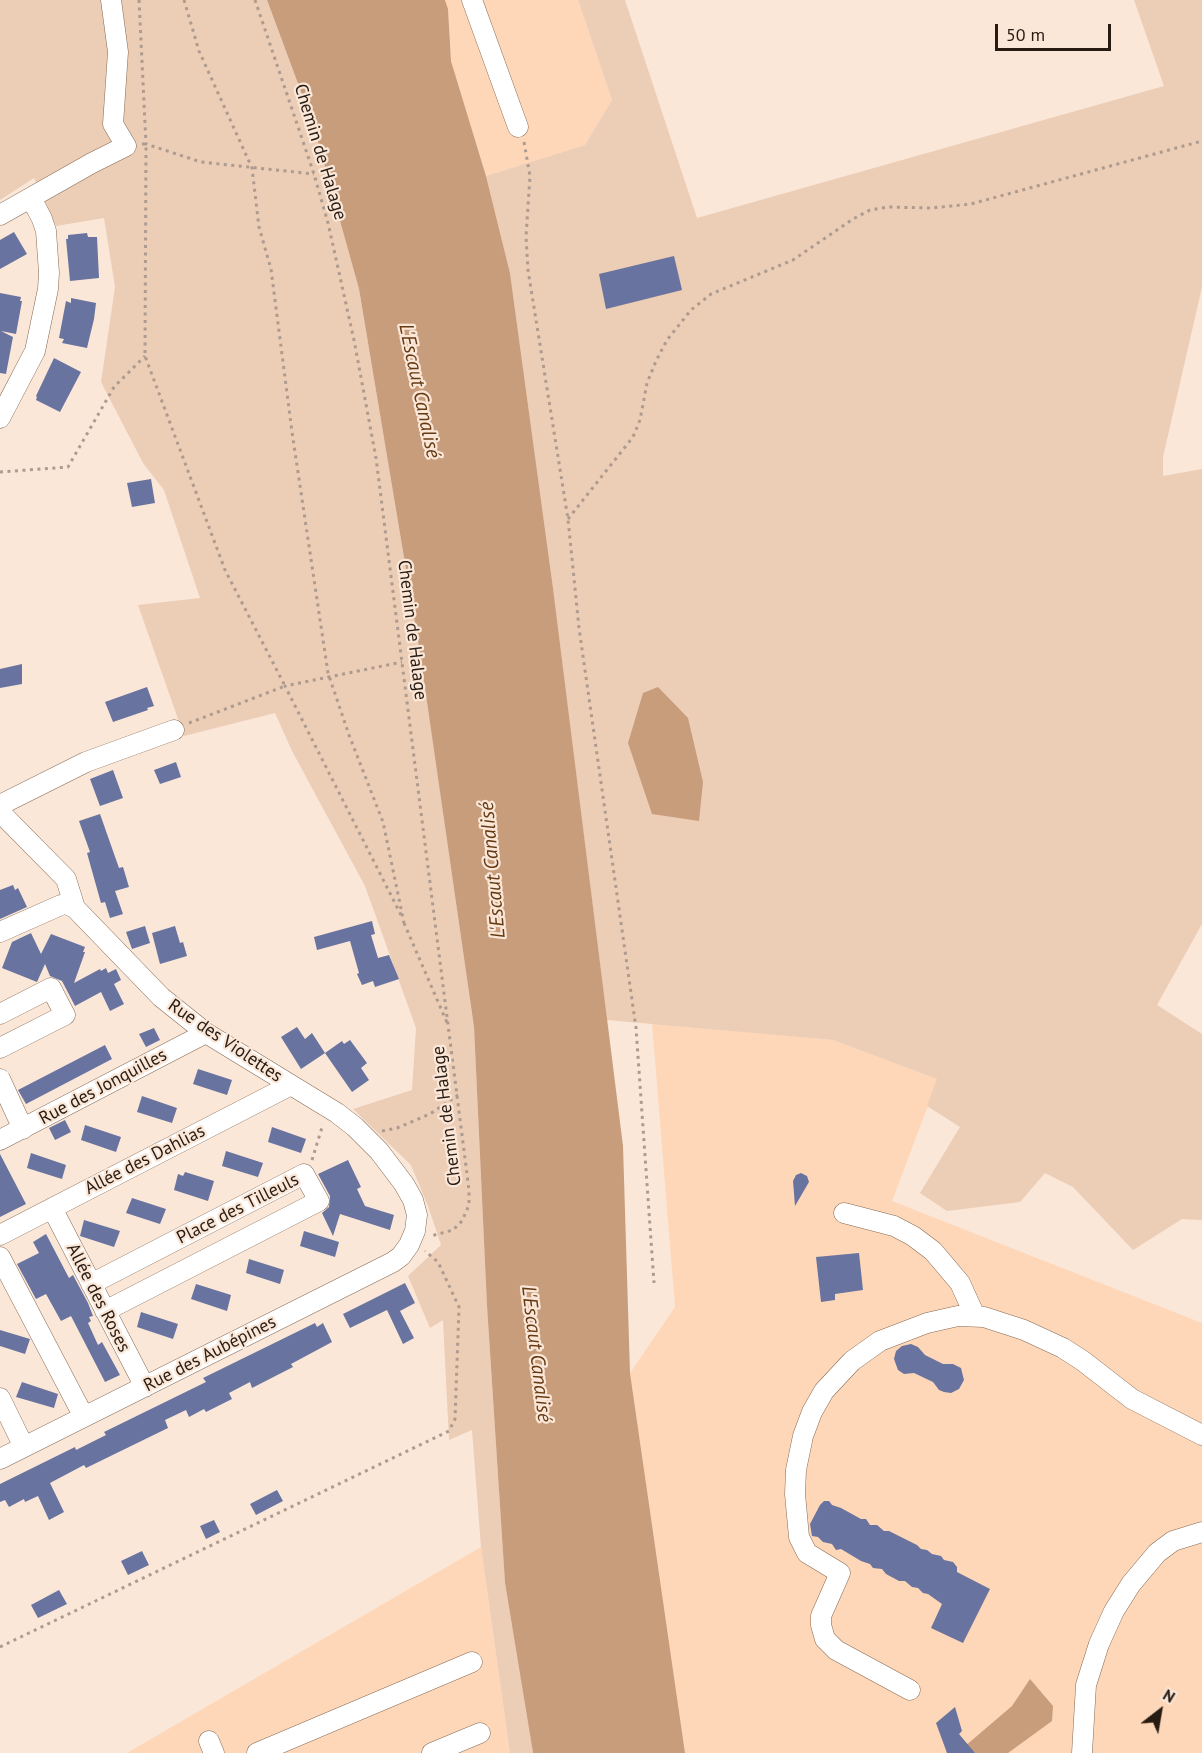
<!DOCTYPE html>
<html>
<head>
<meta charset="utf-8">
<style>
	body { margin:0 }
	#map { position:relative; width:1202px; height:1753px; overflow:hidden; background:#fbe7d8; font-family:"PT Sans",sans-serif }
	canvas { display:block }
	.north { position:absolute; left:1130px; top:1681px; width:60px; height:60px; -webkit-text-stroke:4px #fbe7d8; paint-order:stroke; rotate:31deg; font-size:16px; font-weight:700; line-height:24px; text-align:center; color:#271b12 }
	.north::after { content:''; display:block; margin:auto; width:21px; height:27px; background:#271b12; clip-path:polygon(50% 0,100% 100%,50% 72%,0 100%) }
	.scale { position:absolute; left:995px; top:24px; width:116px; height:27px; box-sizing:border-box; border:3px solid #271b12; border-top:0; padding-left:8px; font-size:18px; line-height:21px; white-space:nowrap; color:#271b12; -webkit-text-stroke:4px #fbe7d8; paint-order:stroke }
</style>
</head>
<body>
<div id="map">
<canvas width="1202" height="1753"></canvas>
<div class="north">N</div>
<div class="scale">50 m</div>
</div>
<script>
const ctx = document.querySelector('canvas').getContext('2d');
ctx.lineJoin = 'round';
function fill(path, color) { ctx.fillStyle = color; ctx.fill(path, 'evenodd'); }
const poly = rows => new Path2D(rows.map(r => 'M' + r).join(''));
function trace(path, color, width, dash) { ctx.strokeStyle = color; ctx.lineWidth = width; ctx.lineCap = dash ? 'butt' : 'round'; ctx.setLineDash(dash || []); ctx.stroke(path); }
function drawText(font, color, halo, rows, align = 'center') {
  ctx.font = font + ' "PT Sans",sans-serif'; ctx.lineWidth = 4.5; ctx.setLineDash([]); ctx.textBaseline = 'middle'; ctx.strokeStyle = halo; ctx.fillStyle = color; for (const [text, x, y, turn = 0] of rows) {
    ctx.save(); ctx.translate(x, y); ctx.rotate((+turn || 0) * Math.PI / 180); ctx.textAlign = isNaN(turn) ? turn : align; if (halo) ctx.strokeText(text, 0, 0); ctx.fillText(text, 0, 0); ctx.restore();
  }
}
fill(poly([
	[445,0,578,0,612,100,585,145,486,176,451,61,448,9],
	[652,1023,833,1040,938,1079,892,1201,1202,1323,1202,1753,685,1753,630,1373,675,1307],
	[481,1547,510,1753,127,1753]
]), '#fed7b9');
fill(poly([
	[0,0,267,0,313,124,359,289,419,647,474,1027,487,1306,505,1583,533,1753,510,1753,481,1547,472,1430,449,1440,443,1320,430,1328,408,1276,441,1245,428,1206,411,1165,353,1109,412,1090,416,1028,365,886,292,751,275,713,184,736,138,605,200,598,164,490,143,463,101,382,115,287,104,218,56,226,34,178,0,200],
	[578,0,625,0,697,218,1164,86,1134,0,1202,0,1202,287,1163,457,1163,476,1202,469,1202,924,1157,1005,1202,1034,1202,1220,1182,1219,1133,1250,1073,1187,1045,1173,1020,1202,947,1211,920,1193,960,1127,927,1106,937,1079,833,1040,607,1020,553,588,510,273,486,176,585,145,612,100]
]), '#eccdb6');
fill(poly([
	[267,0,445,0,448,9,451,61,486,176,510,273,553,588,623,1146,630,1373,685,1753,533,1753,505,1583,487,1306,474,1027,419,647,359,289,313,124],
	[658,687,688,718,703,782,699,821,652,814,628,743,643,693],
	[1030,1679,1053,1706,1052,1721,1008,1753,957,1753,1012,1706]
]), '#c89d7c');
fill(poly([
	[14,232,27,254,0,269,0,240],
	[87,233,88,237,97,237,99,278,70,281,66,239,68,239,68,235],
	[674,256,682,290,606,309,599,274],
	[0,293,21,297,20,301,22,301,16,334,1,331,13,337,6,374,0,373],
	[71,298,96,303,94,319,87,348,62,343,64,339,59,338,66,301,71,303],
	[54,358,81,372,60,412,36,400,37,397,36,396],
	[151,479,155,503,132,507,127,483],
	[22,664,22,684,0,688,0,669],
	[147,687,154,706,147,708,148,710,113,722,105,702],
	[176,762,181,777,160,784,154,770],
	[113,770,123,798,100,806,90,779],
	[100,814,119,868,123,867,129,887,115,891,123,914,110,918,105,902,101,903,87,853,90,852,79,821],
	[13,885,15,890,18,888,27,907,0,919,0,890],
	[372,921,375,934,371,935,378,958,389,955,399,979,375,987,373,981,362,985,357,974,359,973,350,941,317,950,314,937],
	[145,926,150,943,132,949,126,932],
	[175,926,180,943,183,942,187,956,160,964,152,933],
	[31,933,41,954,51,934,85,947,83,952,85,952,74,983,100,969,101,971,106,968,108,973,116,969,121,980,114,984,124,1004,110,1011,101,992,75,1006,62,981,50,976,45,964,37,982,2,968,12,942],
	[297,1027,305,1039,312,1033,325,1053,301,1069,281,1037],
	[154,1028,160,1040,146,1047,139,1034],
	[350,1040,367,1063,361,1068,369,1080,352,1092,325,1053,342,1041,344,1044],
	[105,1045,112,1059,26,1104,18,1090],
	[198,1069,232,1080,227,1095,193,1084],
	[142,1096,177,1108,172,1123,137,1112],
	[65,1120,71,1132,55,1140,49,1128],
	[85,1125,121,1137,116,1152,81,1140],
	[272,1127,306,1139,301,1153,268,1142],
	[226,1151,263,1163,258,1177,222,1166],
	[31,1153,66,1165,62,1179,27,1168],
	[0,1154,26,1204,0,1217],
	[348,1160,361,1187,357,1189,365,1206,394,1215,390,1230,340,1214,333,1236,322,1213,329,1207,330,1196,318,1174],
	[185,1172,214,1181,208,1201,174,1190,178,1174,183,1176],
	[801,1173,807,1176,809,1182,795,1206,793,1181,796,1175],
	[132,1198,166,1209,160,1224,126,1213],
	[84,1220,120,1231,114,1247,80,1236],
	[304,1231,339,1242,335,1257,300,1246],
	[46,1234,69,1278,73,1275,88,1303,93,1316,89,1317,91,1321,88,1323,98,1345,102,1342,120,1375,105,1382,71,1316,61,1321,46,1294,36,1299,17,1264,39,1253,33,1242],
	[859,1253,863,1290,835,1294,835,1300,821,1302,816,1257],
	[249,1259,284,1270,280,1284,246,1273],
	[405,1283,415,1303,400,1311,414,1338,403,1344,387,1310,350,1328,343,1314],
	[196,1284,231,1295,227,1311,191,1299],
	[141,1312,178,1324,173,1339,137,1327],
	[315,1323,317,1327,323,1323,332,1342,291,1364,293,1367,252,1388,250,1382,229,1393,232,1399,206,1412,204,1409,189,1417,186,1410,165,1420,168,1428,86,1468,84,1465,50,1483,64,1512,49,1520,38,1496,25,1502,24,1499,9,1507,5,1500,0,1502,0,1484,75,1447,76,1450,106,1435,104,1432,206,1382,203,1378],
	[0,1330,30,1339,25,1354,0,1346],
	[911,1344,918,1347,925,1355,943,1364,953,1364,961,1368,964,1380,959,1389,951,1393,944,1392,939,1390,933,1382,914,1373,904,1374,898,1370,894,1359,896,1351,902,1346],
	[22,1382,58,1394,54,1408,16,1397],
	[277,1490,283,1501,256,1515,250,1504],
	[824,1501,829,1501,832,1505,841,1508,861,1519,866,1519,870,1525,877,1525,884,1531,889,1531,917,1545,921,1549,927,1550,932,1554,941,1556,944,1560,953,1562,957,1567,957,1572,990,1589,963,1643,931,1628,942,1604,928,1594,923,1593,918,1588,912,1587,905,1581,899,1581,886,1574,882,1569,873,1568,870,1564,861,1561,841,1549,836,1550,832,1544,823,1542,818,1537,812,1536,810,1524,820,1505],
	[214,1520,220,1532,206,1539,200,1526],
	[142,1551,149,1565,128,1575,121,1561],
	[59,1590,67,1604,38,1618,31,1605],
	[955,1707,962,1731,959,1734,975,1753,947,1753,936,1723]
]), '#68739f');
const minor = poly([
	[472,0,518,127],
	[0,215,92,163,126,146,113,124,118,52,111,0],
	[0,418,35,351,48,289,49,273,46,231,42,219,31,198],
	[0,805,86,762,174,730],
	[0,812,66,879,75,908,161,997,206,1033,337,1113,355,1127,379,1151,404,1184,413,1200,417,1215,415,1231,409,1245,401,1256,393,1262,0,1459],
	[0,932,61,905,66,904,75,908],
	[0,1014,51,988,65,1015,0,1048],
	[0,1079,23,1129],
	[0,1140,206,1033],
	[52,1208,145,1387],
	[844,1213,894,1226,913,1236,933,1251,960,1283,975,1316],
	[0,1235,291,1085],
	[0,1257,84,1417],
	[91,1284,304,1174,319,1201,105,1311],
	[0,1398,24,1447],
	[910,1690,836,1650,825,1639,821,1625,821,1616,840,1573,807,1553,799,1537,795,1494,796,1470,803,1436,812,1412,824,1391,852,1361,880,1341,927,1323,958,1316,984,1317,1024,1330,1063,1348,1083,1361,1132,1399,1202,1435],
	[209,1741,214,1753],
	[257,1753,472,1662],
	[432,1753,480,1733],
	[1082,1753,1086,1685,1099,1644,1114,1611,1131,1584,1157,1553,1173,1541,1202,1532]
]);
trace(minor, '#866952', 21);
trace(poly([
	[139,0,146,144,201,162,314,174],
	[184,0,199,51,252,168,259,227,271,269,292,432,328,673,349,735,383,822,404,923],
	[255,0,314,174,328,223,354,340,376,458,469,1190,469,1205,462,1221,453,1230,431,1236],
	[524,142,530,176,526,237,528,270,568,519,579,628,636,1028,654,1283],
	[142,144,146,144,145,356,225,570,285,686,189,723],
	[0,472,68,467,114,387,145,356],
	[568,519,633,437,640,420,647,383,656,361,667,340,691,310,711,294,793,260,853,219,870,210,888,207,931,208,971,204,1202,141],
	[401,915,285,686,402,662],
	[404,923,448,1025],
	[382,1131,397,1128,430,1114,458,1095],
	[312,1160,323,1124],
	[0,1647,449,1431,455,1419,459,1307,438,1262,425,1251]
]), '#ad9b8f', 3, [3, 4.5]);
trace(minor, '#fff', 20);
drawText('18px', '#271b12', '#fbe7d8', [
	["Chemin de Halage",320,152,73],
	["Chemin de Halage",412,630,83],
	["Rue des Violettes",225,1041,34],
	["Rue des Jonquilles",103,1087,-28],
	["Chemin de Halage",447,1116,-97],
	["Allée des Dahlias",145,1160,-27],
	["Place des Tilleuls",238,1209,-27],
	["Allée des Roses",98,1298,63],
	["Rue des Aubépines",210,1354,-27]
]);
drawText('italic 20px', '#653a13', '#fbe7d8', [
	["L'Escaut Canalisé",419,391,78],
	["L'Escaut Canalisé",493,870,-95],
	["L'Escaut Canalisé",536,1354,83]
]);
</script>
</body>
</html>
